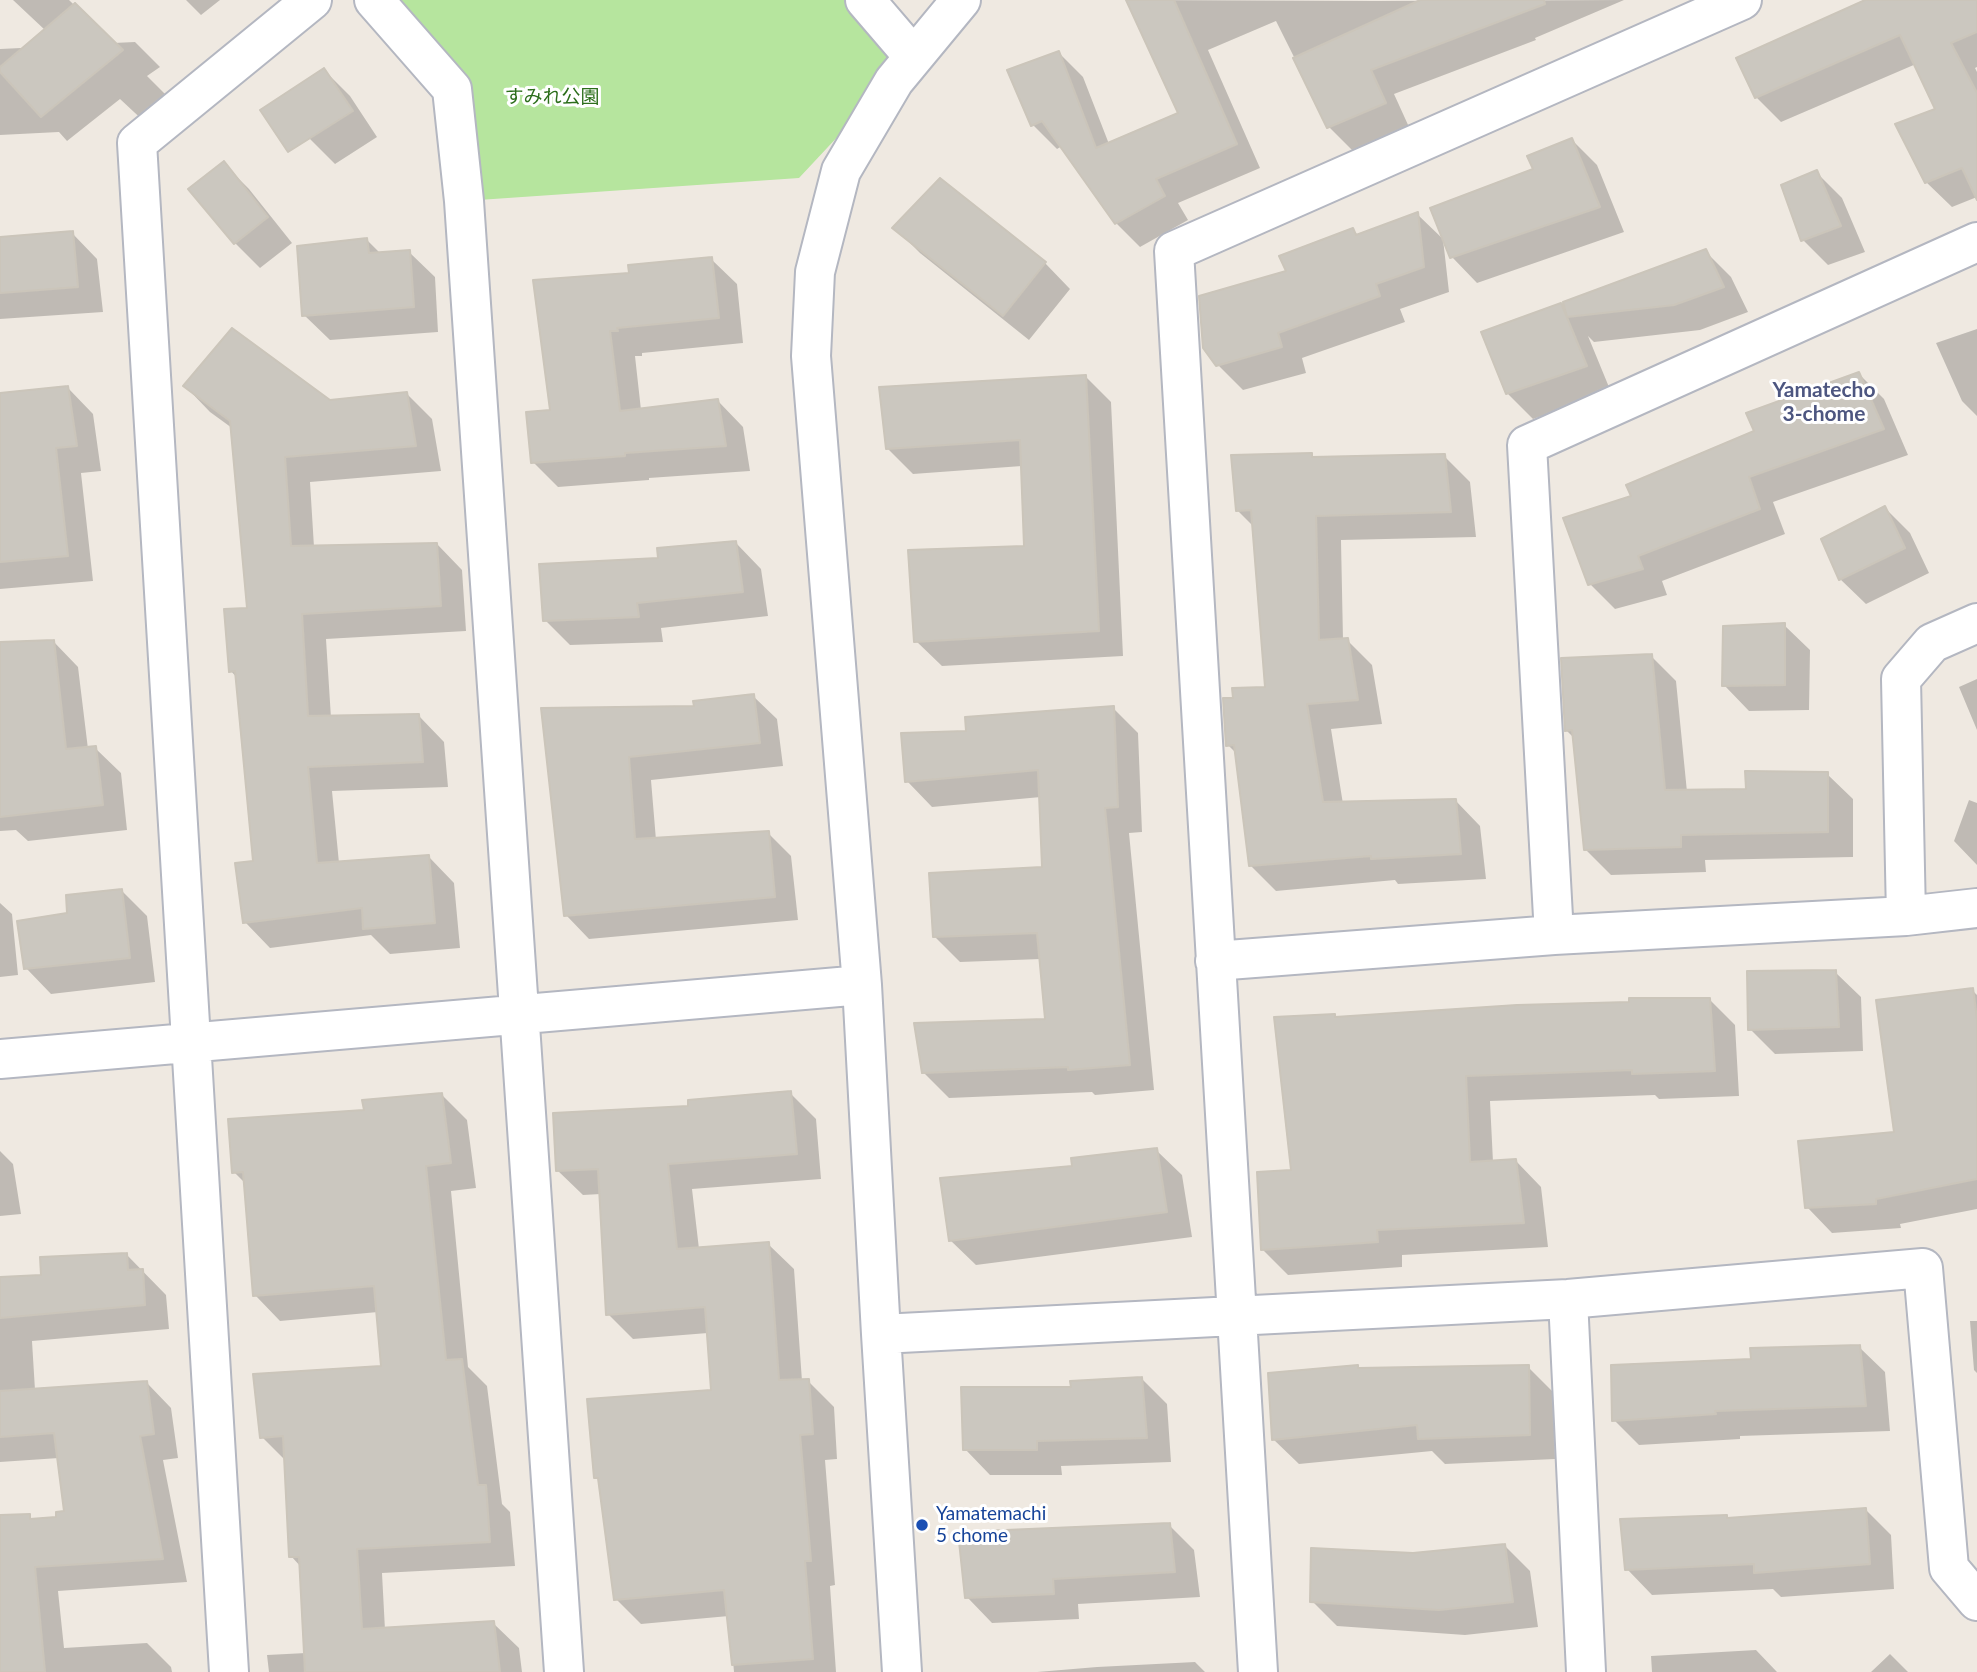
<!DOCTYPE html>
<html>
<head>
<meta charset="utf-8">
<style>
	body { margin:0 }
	canvas { display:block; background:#efe9e1 }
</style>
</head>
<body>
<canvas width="1977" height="1672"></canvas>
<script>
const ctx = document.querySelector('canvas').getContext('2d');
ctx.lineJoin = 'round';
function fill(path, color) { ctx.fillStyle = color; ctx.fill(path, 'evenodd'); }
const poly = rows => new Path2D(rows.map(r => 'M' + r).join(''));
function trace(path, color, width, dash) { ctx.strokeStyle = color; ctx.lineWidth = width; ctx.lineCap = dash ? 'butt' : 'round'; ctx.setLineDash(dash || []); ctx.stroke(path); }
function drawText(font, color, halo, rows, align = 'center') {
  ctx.font = font + ' Lato,"Noto Sans JP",sans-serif'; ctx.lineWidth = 6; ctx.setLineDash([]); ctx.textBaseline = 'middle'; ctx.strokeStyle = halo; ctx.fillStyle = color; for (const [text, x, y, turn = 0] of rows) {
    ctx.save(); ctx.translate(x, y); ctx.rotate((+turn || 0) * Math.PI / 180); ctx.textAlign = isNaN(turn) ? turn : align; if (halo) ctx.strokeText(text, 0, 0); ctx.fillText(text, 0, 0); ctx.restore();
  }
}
fill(poly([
	[374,0,865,0,913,56,799,178,464,201,452,89]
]), '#b6e59e');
fill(poly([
	[13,0,69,0,113,43,135,42,160,67,147,76,189,118,163,139,120,99,67,141,59,132,0,135,0,49,62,46],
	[186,0,220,0,201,15],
	[1128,0,1377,1,1624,0,1535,38,1536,40,1394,94,1409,127,1353,151,1329,127,1276,21,1208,50,1260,168,1178,203,1188,220,1140,247,1116,223,1062,146,1057,149,1033,125,1059,53,1083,77,1109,144,1180,114],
	[1884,0,1977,0,1977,67,1975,68,1977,72,1977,197,1952,207,1926,182,1937,110,1916,64,1781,122,1756,97],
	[324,70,350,96,377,137,335,164,309,138],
	[1572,140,1597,165,1624,232,1477,283,1452,257,1536,170],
	[224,164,249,189,292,243,260,268,235,243],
	[1817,173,1842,198,1865,252,1828,265,1803,240],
	[941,180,1045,263,1070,289,1029,340,920,253,895,228],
	[1417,214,1443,239,1449,292,1400,309,1405,322,1302,358,1306,373,1243,390,1218,365,1288,272,1353,230,1359,236],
	[72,233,97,259,103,312,0,319,0,239],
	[366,239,381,254,409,252,435,277,438,332,330,340,304,315],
	[1705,251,1731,277,1748,312,1700,330,1594,342,1588,336,1611,392,1533,419,1507,393,1561,305,1568,312],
	[711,259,737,284,743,343,642,353,642,356,635,356,641,410,718,401,743,427,750,471,649,478,649,480,558,487,533,462,552,412,631,275],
	[1977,329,1977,416,1962,401,1936,343],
	[1859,374,1884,399,1908,455,1773,502,1785,534,1662,581,1667,595,1615,609,1590,584,1633,497,1757,432],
	[1085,376,1111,402,1123,656,942,666,916,641,1025,547,1022,466,913,474,887,448],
	[185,386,329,401,407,394,432,419,441,471,310,482,314,547,437,544,462,570,466,631,326,639,331,718,419,716,444,742,448,787,332,791,339,863,429,857,454,883,460,948,390,954,371,935,270,948,245,922,255,862,237,678,231,671,249,609,232,428,210,412],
	[68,388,93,414,101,471,81,473,93,581,0,589,0,394],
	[1311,455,1315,459,1444,456,1470,482,1476,537,1341,540,1343,640,1347,640,1372,665,1382,724,1331,729,1343,804,1455,800,1480,826,1486,879,1398,884,1395,880,1276,891,1251,866,1237,754,1228,745,1235,699,1267,689,1254,527,1238,511],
	[1885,508,1910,533,1929,573,1866,604,1840,579],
	[736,543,761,569,768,616,661,628,663,642,570,645,545,620,660,560],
	[1784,625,1810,650,1809,710,1749,711,1724,685],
	[53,641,78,667,88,749,95,748,121,773,127,830,28,841,16,830,0,831,0,644],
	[1651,656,1676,681,1687,792,1748,791,1827,774,1853,799,1853,857,1705,860,1706,872,1611,875,1586,850,1574,738,1566,730],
	[1977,679,1977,730,1959,687],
	[753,696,777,719,783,766,651,780,656,840,768,833,791,856,798,920,589,939,566,915,543,710,696,708],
	[1113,708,1138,733,1142,832,1129,833,1154,1090,1095,1095,1092,1092,949,1098,923,1072,1047,1021,1041,959,960,962,935,937,1044,868,1041,797,932,807,907,781,968,733],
	[1969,800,1977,803,1977,865,1954,841],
	[122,891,147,916,155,982,51,994,26,968,69,914],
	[0,903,12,914,18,975,0,977],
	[1835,972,1861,997,1863,1051,1775,1054,1750,1029],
	[1972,990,1977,995,1977,1209,1900,1224,1901,1228,1832,1233,1807,1207,1896,1133],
	[1709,999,1735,1025,1739,1096,1659,1099,1655,1095,1490,1101,1493,1162,1516,1161,1541,1187,1548,1247,1402,1255,1402,1267,1288,1275,1262,1249,1293,1171,1334,1016,1337,1019],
	[790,1093,816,1119,821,1179,692,1189,699,1249,768,1244,794,1269,802,1381,808,1381,834,1407,837,1459,825,1460,835,1585,830,1586,836,1672,734,1672,729,1616,641,1624,616,1599,600,1481,596,1477,713,1391,708,1333,633,1339,608,1314,601,1194,583,1195,557,1170,690,1107],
	[441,1094,467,1120,476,1188,451,1191,468,1367,487,1386,502,1504,510,1512,515,1566,382,1573,385,1630,493,1623,519,1648,522,1672,269,1672,267,1655,306,1653,301,1567,291,1556,286,1461,262,1437,383,1367,378,1312,280,1321,255,1295,246,1184,234,1172,366,1111],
	[1156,1150,1182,1175,1192,1237,976,1265,950,1240,1074,1168],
	[0,1151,13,1164,21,1214,0,1216],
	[127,1255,166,1295,169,1329,32,1341,35,1390,147,1383,171,1408,178,1458,163,1460,187,1582,58,1591,64,1648,147,1643,171,1667,172,1672,0,1672,0,1523,58,1519,66,1513,59,1458,0,1462,0,1279,43,1277],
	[1970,1321,1977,1321,1977,1373,1974,1370],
	[1859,1347,1885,1372,1890,1431,1740,1436,1740,1439,1639,1445,1614,1420,1752,1361],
	[1358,1367,1360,1369,1528,1367,1553,1392,1555,1459,1445,1464,1432,1451,1299,1464,1273,1439],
	[1142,1379,1167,1404,1171,1462,1061,1466,1062,1475,990,1475,965,1449,1073,1389],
	[1866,1510,1891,1535,1894,1589,1781,1597,1773,1589,1652,1595,1627,1569,1726,1517,1729,1520],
	[1169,1525,1194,1550,1200,1597,1078,1604,1079,1619,992,1623,967,1597],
	[1505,1546,1530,1571,1538,1627,1465,1635,1337,1626,1312,1601,1413,1554],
	[1756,1650,1777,1672,1652,1672,1651,1656],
	[1890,1654,1908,1672,1871,1672],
	[1195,1662,1205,1672,1037,1672,1097,1667]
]), '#0003');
const building = poly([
	[1126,0,1174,0,1237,144,1156,179,1165,196,1115,224,1042,121,1031,126,1007,70,1059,51,1096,148,1178,113,1126,0],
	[1420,0,1544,0,1545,4,1371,70,1386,103,1327,128,1293,58,1420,0],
	[1865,0,1977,0,1977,32,1951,43,1977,93,1977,200,1962,168,1925,183,1895,124,1935,109,1900,35,1755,98,1736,58,1865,0],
	[75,3,123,50,41,117,0,72,0,67,75,3],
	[324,68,353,111,288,152,260,110,324,68],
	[1572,138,1600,207,1450,258,1430,208,1533,169,1527,156,1572,138],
	[224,161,268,217,234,244,188,189,224,161],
	[1817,170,1841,226,1801,241,1781,185,1817,170],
	[940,178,1046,262,1003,316,892,228,940,178],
	[1418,212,1424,267,1376,284,1380,296,1278,333,1282,347,1216,366,1203,348,1199,296,1286,271,1279,256,1353,228,1356,235,1418,212],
	[73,231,78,287,0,293,0,237,73,231],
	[367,238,369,253,410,250,414,307,302,316,297,246,367,238],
	[1706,249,1724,287,1674,305,1567,317,1563,302,1706,249],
	[712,257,719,318,617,328,618,331,610,331,620,411,718,399,726,446,625,453,625,456,531,463,526,412,550,410,533,280,629,273,628,265,712,257],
	[1561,303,1587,366,1506,394,1481,332,1561,303],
	[232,328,330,400,407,392,416,446,285,457,291,546,437,543,441,606,302,614,308,716,419,714,423,762,308,767,317,863,429,855,435,923,363,929,362,908,243,923,235,863,253,861,235,671,229,672,224,609,247,608,230,421,183,386,232,328],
	[1859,372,1884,429,1749,477,1760,509,1638,556,1643,569,1588,585,1563,518,1631,496,1626,485,1754,431,1746,413,1859,372],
	[1086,375,1099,631,914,642,908,550,1024,546,1020,440,886,449,879,387,1086,375],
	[68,386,77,446,56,448,68,556,0,562,0,393,68,386],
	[1312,453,1312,457,1445,454,1451,512,1316,516,1319,640,1348,638,1358,700,1307,704,1323,802,1456,799,1461,854,1371,859,1371,856,1249,866,1234,745,1226,746,1223,698,1233,698,1232,688,1265,687,1251,510,1236,511,1231,455,1312,453],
	[1885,506,1905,548,1839,580,1821,539,1885,506],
	[736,541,743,592,637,603,639,617,543,621,539,564,658,558,657,548,736,541],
	[1785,623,1785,685,1722,686,1723,626,1785,623],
	[54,640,66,749,96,746,103,805,0,817,0,642,54,640],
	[1652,654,1665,790,1746,789,1745,771,1828,772,1828,832,1681,835,1681,847,1584,850,1572,730,1565,731,1561,658,1652,654],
	[754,694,760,743,629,757,635,839,769,831,775,897,564,916,541,708,694,706,693,701,754,694],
	[1114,706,1118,807,1105,808,1130,1065,1068,1070,1068,1067,922,1073,914,1023,1045,1019,1037,933,933,937,929,873,1042,867,1038,770,905,782,901,733,966,731,965,717,1114,706],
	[122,889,130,958,24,969,17,921,67,913,66,895,122,889],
	[1836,970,1839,1027,1748,1030,1747,971,1836,970],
	[1973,988,1977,1019,1977,1179,1876,1199,1876,1204,1805,1208,1798,1141,1894,1132,1876,1000,1973,988],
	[1629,998,1710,998,1715,1071,1632,1074,1632,1070,1466,1076,1470,1162,1516,1159,1524,1223,1377,1230,1378,1242,1261,1250,1257,1172,1291,1170,1274,1017,1335,1014,1335,1017,1517,1005,1629,1002,1629,998],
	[791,1091,797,1154,668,1164,677,1249,769,1242,779,1380,809,1379,813,1434,800,1435,811,1561,805,1561,813,1659,732,1665,724,1590,614,1600,598,1478,594,1478,587,1399,711,1390,705,1307,606,1315,598,1169,556,1171,553,1113,688,1106,688,1100,791,1091],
	[442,1093,451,1163,426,1166,446,1360,462,1359,478,1485,486,1485,490,1542,357,1549,362,1629,494,1621,500,1672,305,1672,299,1557,289,1557,283,1436,260,1438,253,1374,381,1366,374,1286,253,1296,243,1172,232,1173,228,1119,364,1110,362,1100,442,1093],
	[1157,1148,1167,1212,949,1241,940,1178,1072,1166,1071,1158,1157,1148],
	[127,1253,128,1270,143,1269,145,1305,0,1318,0,1277,41,1275,40,1257,127,1253],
	[1860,1345,1866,1406,1715,1411,1716,1414,1612,1421,1611,1365,1751,1359,1750,1348,1860,1345],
	[1358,1365,1358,1368,1529,1365,1530,1435,1418,1439,1417,1425,1272,1440,1268,1373,1358,1365],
	[1142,1377,1147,1438,1037,1441,1037,1450,963,1450,961,1387,1071,1387,1070,1381,1142,1377],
	[147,1381,154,1434,140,1436,163,1559,35,1567,45,1672,0,1672,0,1515,30,1514,30,1519,56,1517,56,1512,64,1511,54,1433,0,1437,0,1391,147,1381],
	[1866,1508,1870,1564,1754,1573,1754,1564,1625,1570,1620,1519,1727,1515,1727,1518,1866,1508],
	[1170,1523,1175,1572,1053,1579,1054,1594,965,1598,958,1532,1170,1523],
	[1505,1544,1513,1602,1439,1610,1310,1602,1311,1548,1413,1553,1505,1544]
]);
fill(building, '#cbc7bf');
trace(building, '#cbc5ba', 2);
const minor = poly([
	[374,0,452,89,464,201,564,1672],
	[865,0,913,56],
	[1906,916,1901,679,1932,643,1977,623],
	[1554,935,1527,445,1977,242],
	[1215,961,1554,935,1906,916,1977,908],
	[0,1059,862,985],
	[1568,1299,1586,1672],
	[881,1334,1568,1299,1923,1268,1949,1568,1977,1601],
	[229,1672,137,143,312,0],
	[902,1672,881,1334,862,985,811,356,815,272,841,171,894,81,961,0],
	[1258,1672,1174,251,1742,0]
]);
trace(minor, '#b4b7c1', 42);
trace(minor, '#fff', 38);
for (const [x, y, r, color] of [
	[922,1525,7,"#1a4fb4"]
]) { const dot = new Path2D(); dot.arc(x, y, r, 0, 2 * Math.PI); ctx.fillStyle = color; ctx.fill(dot); trace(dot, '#fff', 2.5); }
drawText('19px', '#2c6e1b', '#fff', [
	["すみれ公園",552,97]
]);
drawText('19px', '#164399', '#fff', [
	["Yamatemachi",936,1514],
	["5 chome",936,1536]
], 'left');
drawText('bold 21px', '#4d5680', '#fff', [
	["Yamatecho",1824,390],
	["3-chome",1824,414]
]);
</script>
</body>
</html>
